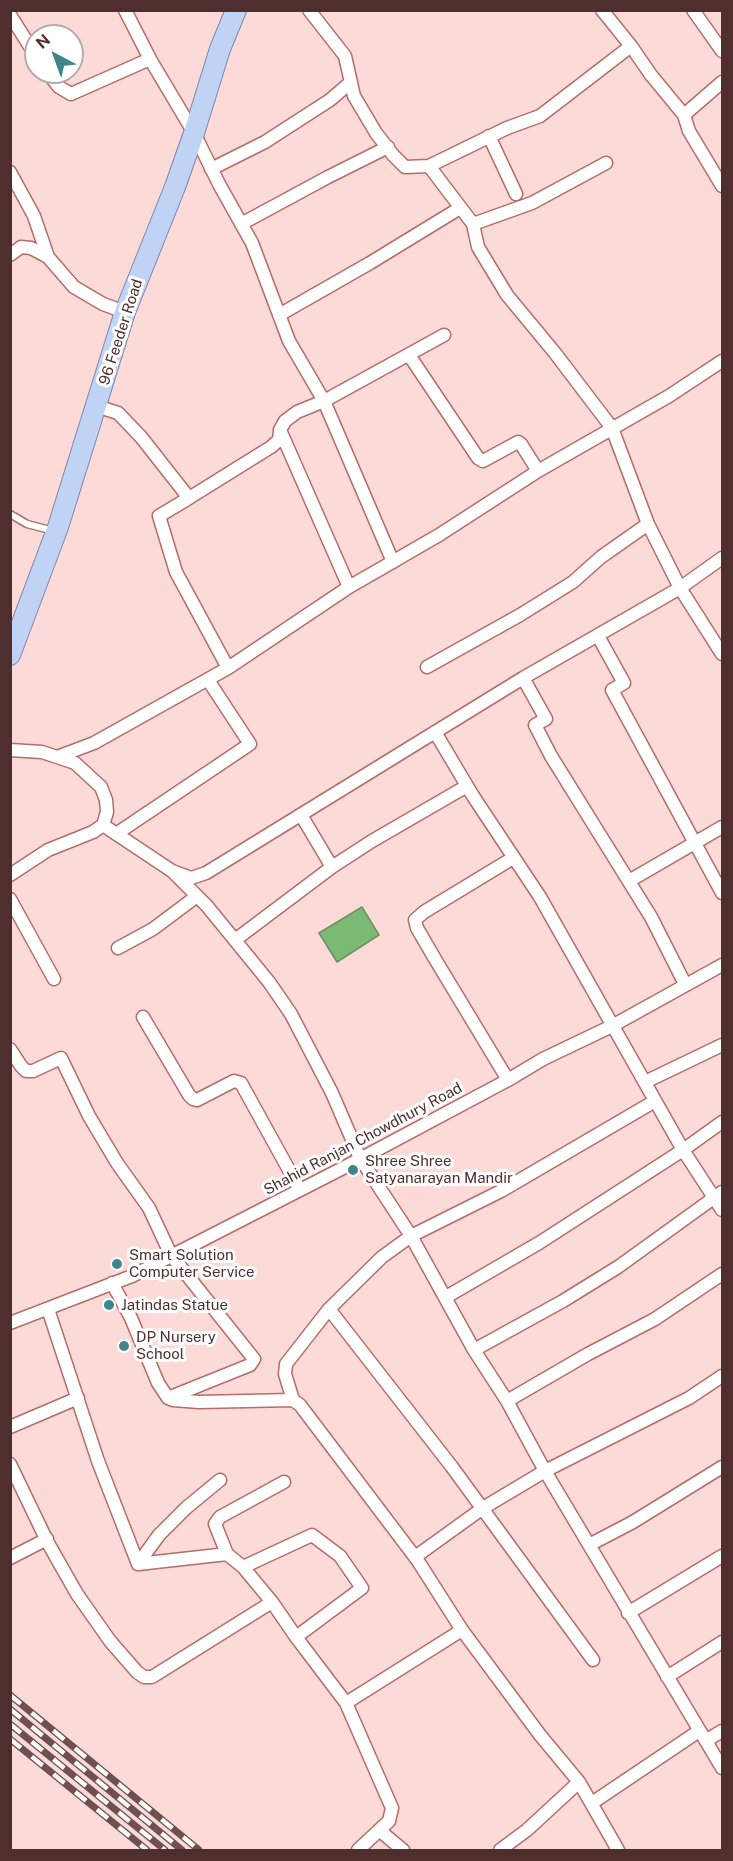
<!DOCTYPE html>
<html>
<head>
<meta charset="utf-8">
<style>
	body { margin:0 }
	#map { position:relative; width:733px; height:1861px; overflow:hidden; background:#fbdad8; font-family:"Public Sans",sans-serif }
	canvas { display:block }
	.frame { position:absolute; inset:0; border:12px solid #4e2f2e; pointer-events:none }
	.north { position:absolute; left:24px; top:24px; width:60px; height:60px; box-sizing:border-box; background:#fff; border:2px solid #b8acab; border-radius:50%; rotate:319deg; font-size:16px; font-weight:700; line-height:24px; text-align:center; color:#4e2f2e }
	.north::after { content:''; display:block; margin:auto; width:21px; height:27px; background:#3e868c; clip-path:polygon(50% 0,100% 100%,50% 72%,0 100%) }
</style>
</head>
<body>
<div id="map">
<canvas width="733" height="1861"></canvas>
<div class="frame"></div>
<div class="north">N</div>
</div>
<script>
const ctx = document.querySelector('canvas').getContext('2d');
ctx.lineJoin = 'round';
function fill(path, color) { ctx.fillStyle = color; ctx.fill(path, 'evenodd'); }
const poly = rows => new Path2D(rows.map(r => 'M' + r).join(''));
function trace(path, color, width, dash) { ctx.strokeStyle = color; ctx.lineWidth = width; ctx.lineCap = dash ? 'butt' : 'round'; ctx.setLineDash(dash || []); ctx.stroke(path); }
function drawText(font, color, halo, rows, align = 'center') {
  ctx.font = font + ' "Public Sans",sans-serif'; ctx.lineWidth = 6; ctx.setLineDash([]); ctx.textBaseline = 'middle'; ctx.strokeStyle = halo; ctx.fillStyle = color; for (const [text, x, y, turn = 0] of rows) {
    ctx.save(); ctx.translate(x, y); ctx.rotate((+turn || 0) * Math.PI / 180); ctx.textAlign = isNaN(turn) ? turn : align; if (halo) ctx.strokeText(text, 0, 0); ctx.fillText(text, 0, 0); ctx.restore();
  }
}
const water = poly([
	[362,907,379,935,337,962,319,933,362,907]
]);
fill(water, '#7bba75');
trace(water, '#6e9060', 1.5);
const service = poly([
	[10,514,27,524,54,531]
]);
const minor = poly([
	[125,10,150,59,194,133,219,184,252,243,289,341,324,401,297,412,285,421,280,430,279,440,271,447,189,498],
	[309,10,345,56,354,96,376,133,393,155,405,167,429,166,507,128,540,116,631,46,602,10],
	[693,10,722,51],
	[10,15,36,56],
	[631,46,651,75,684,115,689,131,722,186],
	[47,72,59,87,71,94,150,59],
	[684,115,722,82],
	[489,136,516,194],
	[429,166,473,224,478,247,507,295,555,353,612,428,648,524,680,588,722,654],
	[211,169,265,142,330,100,351,82],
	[10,172,34,216,48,257,74,287,103,304,125,312],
	[241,224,328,177,388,147],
	[473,224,532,203,606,163],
	[10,255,21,247,31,248,48,257],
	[279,315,370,263,460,208],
	[409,355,478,458,483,461,518,442,521,444,538,471],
	[280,430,349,587],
	[393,562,324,401,444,335],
	[598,636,624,683,612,690,722,893],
	[427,667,520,615,573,582,601,557,648,524],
	[228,668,349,587,439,535,538,471,669,396,722,361],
	[523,678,546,719,535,725,551,756,651,917,685,984],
	[435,732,473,796,540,897,683,1150,722,1210],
	[10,750,42,752,75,763,101,787,106,800,107,812,103,825,172,871,191,878,206,873,523,678,680,588,722,558],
	[57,757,94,743,228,668,176,572,159,516,189,498,141,437,118,413,96,406],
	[301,815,332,867],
	[116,834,250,744,208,680],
	[172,871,207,906,269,982,291,1014,332,1093,360,1158,411,1236,474,1350,507,1401,545,1471,722,1768],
	[10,875,48,850,93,832,103,825],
	[629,881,722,827],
	[10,899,54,979],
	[235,940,332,867,372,841,467,786],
	[118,948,153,929,197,896],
	[143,1017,189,1095,193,1099,197,1100,234,1081,241,1083,300,1190],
	[10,1049,21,1066,26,1071,33,1071,61,1058,89,1116,117,1163,149,1208,171,1255,254,1359,250,1365,168,1398],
	[508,1080,435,959,417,928,415,920,424,912,513,858],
	[645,1082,722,1045],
	[112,1283,131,1318,158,1383,168,1398,173,1400,199,1402,293,1400,300,1405,418,1561,462,1630,540,1735,579,1782,618,1850],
	[446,1297,539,1243,683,1150,722,1122],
	[48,1309,98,1461,138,1564,227,1554,243,1567,272,1602,296,1637,346,1703,392,1808,389,1821,358,1850],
	[329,1309,452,1467,593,1660],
	[10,1323,132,1276,343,1168,508,1080,543,1059,612,1026,722,965],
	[474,1350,563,1301,618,1267,722,1192],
	[293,1400,285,1374,286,1364,329,1309,382,1257,411,1236,501,1191,655,1101],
	[507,1401,588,1354,655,1319,722,1274],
	[10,1427,78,1398],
	[10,1464,48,1543,77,1594,110,1641,137,1672,144,1677,152,1677,272,1602],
	[589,1545,633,1522,722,1467],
	[227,1554,215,1524,220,1517,284,1482],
	[415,1557,483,1508,545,1471,689,1398,722,1376],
	[10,1558,47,1539],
	[138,1564,159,1535,186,1508,220,1480],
	[243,1567,312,1535,340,1556,362,1588,296,1637],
	[628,1613,722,1556],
	[667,1677,722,1642],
	[346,1703,462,1630],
	[707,1740,722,1731],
	[592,1803,699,1731],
	[379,1830,403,1850],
	[500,1850,527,1830,579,1782]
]);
const primary = poly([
	[10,655,58,527,125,312,175,187,194,133,220,49,236,10]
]);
trace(service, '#b56d6a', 9);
trace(minor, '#b56d6a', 15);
trace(primary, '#7d87ab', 22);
trace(service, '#fff', 6);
trace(minor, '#fff', 12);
trace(primary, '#c1d3f5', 20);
const rail = poly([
	[10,1695,199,1850],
	[10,1709,182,1850],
	[10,1724,165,1850],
	[10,1739,147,1850]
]);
trace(rail, '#6f504f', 7);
trace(rail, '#fff', 4.5, [14]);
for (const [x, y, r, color] of [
	[353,1170,6,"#3e868c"],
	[117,1264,6,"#3e868c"],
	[109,1305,6,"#3e868c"],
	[124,1346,6,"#3e868c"]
]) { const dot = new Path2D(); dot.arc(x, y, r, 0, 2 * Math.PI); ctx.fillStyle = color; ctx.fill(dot); trace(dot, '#fff', 2); }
drawText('15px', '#4e2f2e', '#fff', [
	["96 Feeder Road",121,332,-72],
	["Shahid Ranjan Chowdhury Road",363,1139,-28]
]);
drawText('15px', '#4e2f2e', '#fff', [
	["Shree Shree",365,1161],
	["Satyanarayan Mandir",365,1178],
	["Smart Solution",129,1255],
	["Computer Service",129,1272],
	["Jatindas Statue",121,1305],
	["DP Nursery",136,1337],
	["School",136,1354]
], 'left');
</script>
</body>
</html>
